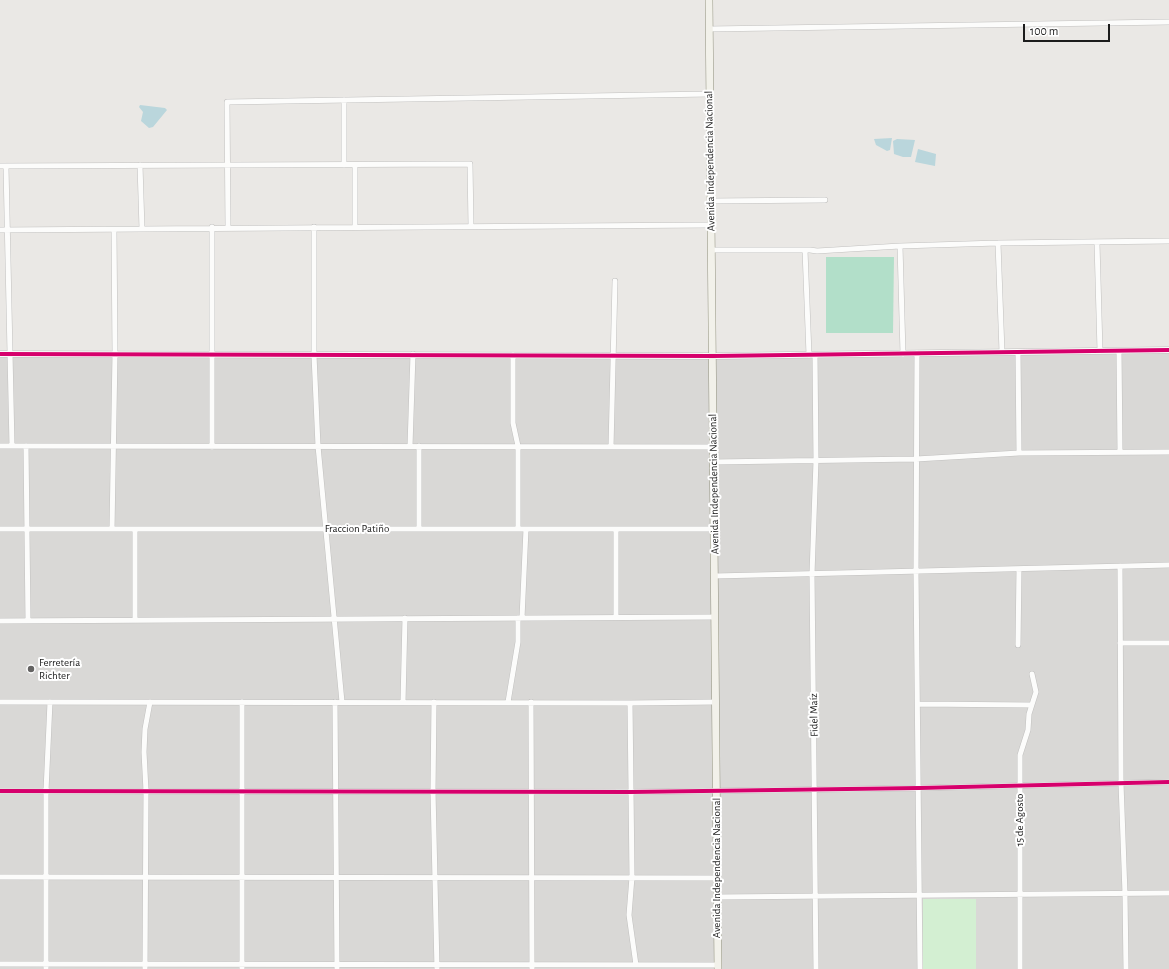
<!DOCTYPE html>
<html>
<head>
<meta charset="utf-8">
<style>
	body { margin:0 }
	#map { position:relative; width:1169px; height:969px; overflow:hidden; background:#eae8e5; font-family:"Alegreya Sans",sans-serif }
	canvas { display:block }
	.scale { position:absolute; left:1023px; top:24px; width:87px; height:18px; box-sizing:border-box; border:2px solid #1c1c1c; border-top:0; padding-left:5px; font-size:12px; line-height:14px; white-space:nowrap; color:#1c1c1c; -webkit-text-stroke:3px #fff; paint-order:stroke }
</style>
</head>
<body>
<div id="map">
<canvas width="1169" height="969"></canvas>
<div class="scale">100 m</div>
</div>
<script>
const ctx = document.querySelector('canvas').getContext('2d');
ctx.lineJoin = 'round';
function fill(path, color) { ctx.fillStyle = color; ctx.fill(path, 'evenodd'); }
const poly = rows => new Path2D(rows.map(r => 'M' + r).join(''));
function trace(path, color, width, dash) { ctx.strokeStyle = color; ctx.lineWidth = width; ctx.lineCap = dash ? 'butt' : 'round'; ctx.setLineDash(dash || []); ctx.stroke(path); }
function drawText(font, color, halo, rows, align = 'center') {
  ctx.font = font + ' "Alegreya Sans",sans-serif'; ctx.lineWidth = 4; ctx.setLineDash([]); ctx.textBaseline = 'middle'; ctx.strokeStyle = halo; ctx.fillStyle = color; for (const [text, x, y, turn = 0] of rows) {
    ctx.save(); ctx.translate(x, y); ctx.rotate((+turn || 0) * Math.PI / 180); ctx.textAlign = isNaN(turn) ? turn : align; if (halo) ctx.strokeText(text, 0, 0); ctx.fillText(text, 0, 0); ctx.restore();
  }
}
fill(poly([
	[1169,350,1169,969,0,969,0,355,713,356]
]), '#d9d8d6');
fill(poly([
	[923,899,976,899,976,969,922,969]
]), '#d3efd2');
fill(poly([
	[826,257,894,257,893,333,826,333]
]), '#b2dfc9');
fill(poly([
	[140,105,165,108,167,110,153,127,149,128,141,121,143,112,139,107],
	[892,138,890,150,887,151,876,145,874,139],
	[897,139,915,140,911,157,903,157,894,154,893,141],
	[918,149,936,154,935,166,915,162]
]), '#bad6dc');
const minor = poly([
	[709,29,1169,22],
	[344,100,344,165],
	[140,165,142,229],
	[355,165,355,227],
	[0,166,470,164,471,226],
	[6,167,12,446],
	[711,201,825,200],
	[228,227,227,102,710,94],
	[314,227,314,355,318,446,342,702],
	[0,230,711,225],
	[998,243,1002,352],
	[1097,243,1100,351],
	[900,246,903,354],
	[711,250,810,250,817,251,900,246,998,243,1169,241],
	[805,250,809,355],
	[1119,351,1120,452],
	[1018,352,1019,453],
	[917,353,916,572,920,969],
	[513,355,513,423,518,446,518,529],
	[815,355,816,461,812,574,816,969],
	[0,446,714,447],
	[26,446,28,620],
	[410,446,413,354],
	[419,446,419,529],
	[212,447,212,227],
	[611,447,615,281],
	[714,462,916,459,1019,453,1169,452],
	[0,529,715,529],
	[112,529,115,354,114,230],
	[135,529,135,620],
	[616,529,616,617],
	[1120,566,1121,783,1125,894,1126,969],
	[715,576,1169,565],
	[522,618,526,529],
	[0,621,715,617],
	[1120,643,1169,643],
	[1018,645,1019,569],
	[0,702,630,703,716,702],
	[242,702,242,969],
	[335,702,337,969],
	[403,702,405,618],
	[434,702,433,791,437,969],
	[508,702,518,642,518,618],
	[531,702,532,969],
	[630,703,632,877,629,915,636,965],
	[918,704,1031,705],
	[0,791,631,792,919,788,1169,782],
	[0,877,717,878],
	[718,897,1169,893],
	[0,964,718,965],
	[46,969,46,791,50,702],
	[145,969,146,791,144,752,145,729,150,702],
	[1020,969,1020,755,1028,730,1029,714,1036,692,1032,674]
]);
const tertiary = poly([
	[0,354,713,356,1169,350]
]);
const secondary = poly([
	[709,0,718,969]
]);
trace(minor, '#c1c0bf', 6);
trace(tertiary, '#c1c0bf', 7);
trace(secondary, '#92927f', 8);
trace(minor, '#fcfcfb', 5);
trace(tertiary, '#fcfcfb', 6);
trace(secondary, '#f2f1ea', 7);
trace(poly([
	[0,354,713,356,1169,350],
	[0,791,631,792,919,788,1169,782]
]), '#d6006c', 4);
for (const [x, y, r, color] of [
	[31,669,4,"#646362"]
]) { const dot = new Path2D(); dot.arc(x, y, r, 0, 2 * Math.PI); ctx.fillStyle = color; ctx.fill(dot); trace(dot, '#fff', 1.5); }
drawText('11px', '#1c1c1c', '#fff', [
	["Avenida Independencia Nacional",710,161,-91],
	["Avenida Independencia Nacional",714,484,-91],
	["Fraccion Patiño",357,529],
	["Fidel Maíz",814,715,-91],
	["15 de Agosto",1020,820,-90],
	["Avenida Independencia Nacional",717,868,-90]
]);
drawText('11px', '#1c1c1c', '#fff', [
	["Ferretería",39,663],
	["Richter",39,676]
], 'left');
</script>
</body>
</html>
